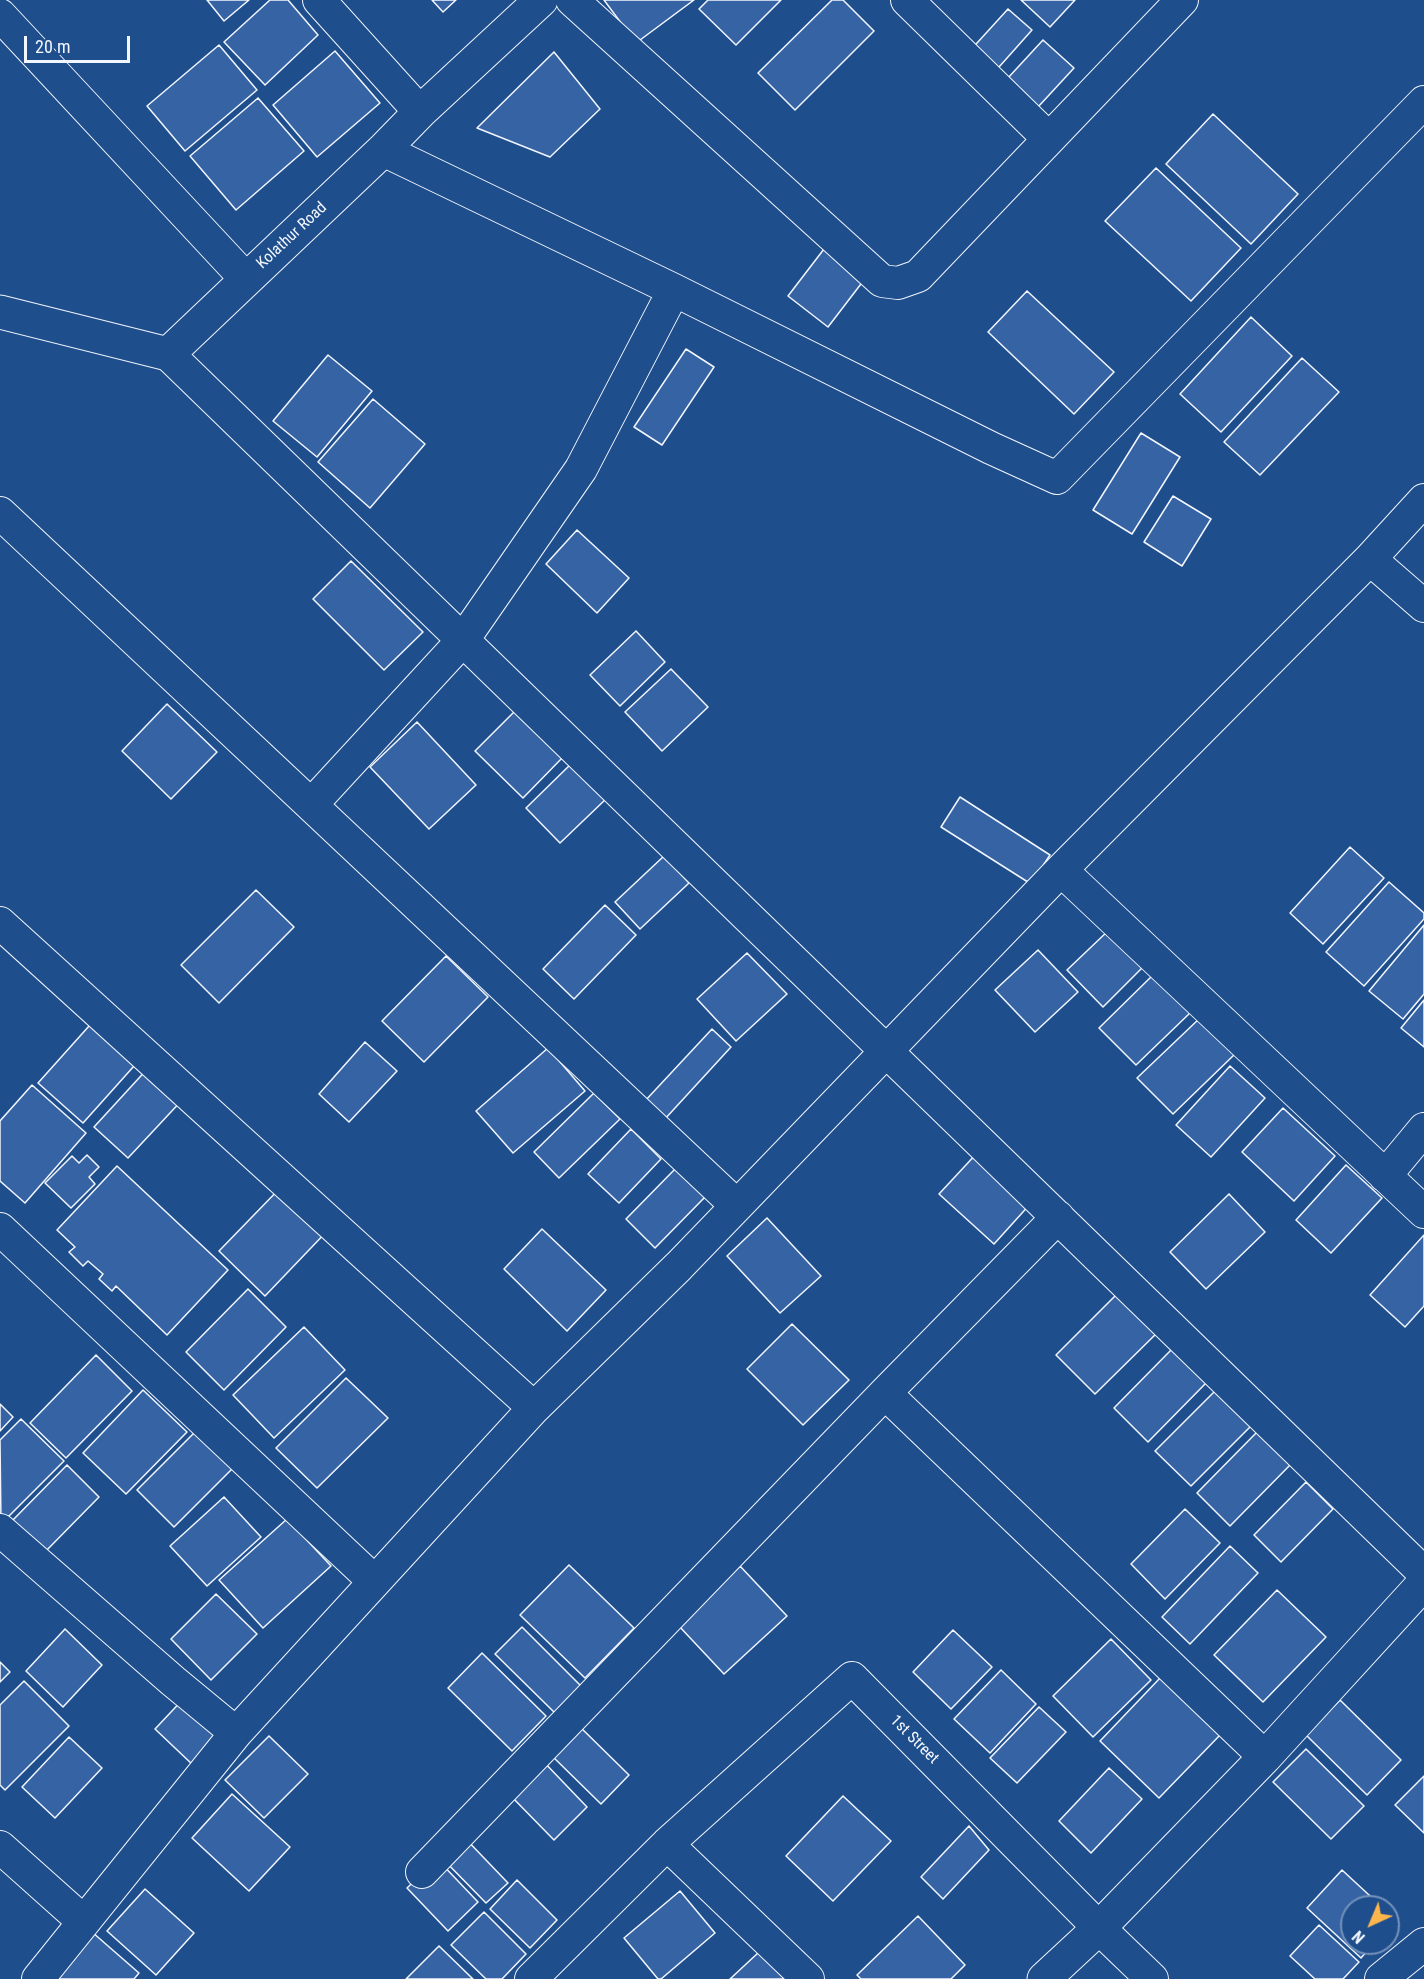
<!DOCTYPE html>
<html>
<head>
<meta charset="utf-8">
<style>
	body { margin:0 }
	#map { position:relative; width:1424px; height:1979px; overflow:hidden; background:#1f4e8c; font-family:"Roboto Condensed",sans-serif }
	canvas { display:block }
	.north { position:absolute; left:1340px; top:1895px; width:60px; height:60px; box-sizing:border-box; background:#1f4e8c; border:2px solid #7391ba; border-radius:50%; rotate:224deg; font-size:16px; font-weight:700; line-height:24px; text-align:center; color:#f2f6ff }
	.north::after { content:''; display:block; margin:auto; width:21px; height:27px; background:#ffb74d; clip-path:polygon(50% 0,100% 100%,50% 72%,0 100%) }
	.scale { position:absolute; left:24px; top:36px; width:106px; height:27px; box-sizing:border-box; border:3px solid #f2f6ff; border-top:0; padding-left:8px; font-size:18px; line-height:21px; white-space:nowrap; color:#f2f6ff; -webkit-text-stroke:4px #1f4e8c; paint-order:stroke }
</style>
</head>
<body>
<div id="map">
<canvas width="1424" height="1979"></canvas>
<div class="north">N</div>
<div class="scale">20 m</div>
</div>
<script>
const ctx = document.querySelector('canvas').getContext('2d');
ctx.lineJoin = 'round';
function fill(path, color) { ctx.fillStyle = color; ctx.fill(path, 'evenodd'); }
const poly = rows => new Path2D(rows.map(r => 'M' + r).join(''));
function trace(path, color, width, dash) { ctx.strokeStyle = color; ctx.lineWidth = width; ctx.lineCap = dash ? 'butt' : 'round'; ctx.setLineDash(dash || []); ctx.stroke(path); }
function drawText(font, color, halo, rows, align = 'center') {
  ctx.font = font + ' "Roboto Condensed",sans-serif'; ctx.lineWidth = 4.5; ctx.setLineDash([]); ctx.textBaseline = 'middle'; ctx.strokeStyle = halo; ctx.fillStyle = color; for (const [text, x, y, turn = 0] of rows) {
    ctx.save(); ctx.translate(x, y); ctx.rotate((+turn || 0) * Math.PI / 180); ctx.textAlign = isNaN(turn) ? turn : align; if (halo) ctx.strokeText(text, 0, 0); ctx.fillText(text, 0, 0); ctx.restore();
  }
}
const building = poly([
	[207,0,249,0,224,21,207,0],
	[270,0,288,0,318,35,265,85,224,42,270,0],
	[432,0,456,0,443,12,432,0],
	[604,0,694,0,636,43,604,0],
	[708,0,781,0,736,45,699,9,708,0],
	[832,0,843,0,874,31,795,110,758,73,832,0],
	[1021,0,1075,0,1050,27,1021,0],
	[1008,9,1032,30,991,76,967,54,1008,9],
	[1043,40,1074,68,1038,107,1007,79,1043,40],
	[219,45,257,90,185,151,147,106,219,45],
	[335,51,380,103,317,157,273,105,335,51],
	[554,52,600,109,550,157,477,128,554,52],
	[258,98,304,151,236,210,190,156,258,98],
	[1213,114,1298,194,1251,244,1166,164,1213,114],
	[1156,168,1241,248,1191,301,1105,221,1156,168],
	[824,249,864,280,828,327,788,296,824,249],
	[1027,291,1114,372,1074,414,988,332,1027,291],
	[1251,317,1292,356,1221,432,1180,394,1251,317],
	[686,349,714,367,662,445,634,427,686,349],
	[328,355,372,391,317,457,273,421,328,355],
	[1302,358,1339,392,1260,475,1224,442,1302,358],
	[373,399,425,444,370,508,318,462,373,399],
	[1141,433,1180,457,1132,534,1093,510,1141,433],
	[1173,496,1211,519,1182,566,1144,542,1173,496],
	[577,530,629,578,597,613,546,564,577,530],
	[351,561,423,632,384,670,313,599,351,561],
	[636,631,665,662,620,706,590,675,636,631],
	[671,669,708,707,662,751,625,712,671,669],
	[167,704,217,752,171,799,122,751,167,704],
	[517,709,564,756,523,798,475,751,517,709],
	[417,722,476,785,429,829,370,767,417,722],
	[573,762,607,798,560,843,526,808,573,762],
	[960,797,1050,855,1031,884,941,827,960,797],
	[1350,847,1384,878,1323,944,1290,913,1350,847],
	[664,856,689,883,640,929,615,902,664,856],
	[1389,882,1424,913,1424,919,1364,986,1326,952,1389,882],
	[256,890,294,927,219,1003,181,965,256,890],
	[605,905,636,935,574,999,543,969,605,905],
	[1424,925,1424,994,1403,1019,1369,991,1424,925],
	[1110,929,1145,965,1103,1007,1067,970,1110,929],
	[1038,950,1078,992,1035,1032,995,990,1038,950],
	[747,953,787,994,736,1041,697,999,747,953],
	[446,956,488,997,424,1062,382,1021,446,956],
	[1154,974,1191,1012,1136,1065,1099,1028,1154,974],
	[1424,1000,1424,1047,1401,1028,1424,1000],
	[98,1016,143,1056,83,1123,38,1083,98,1016],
	[1200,1018,1235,1054,1173,1114,1137,1078,1200,1018],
	[712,1029,731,1047,664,1120,644,1102,712,1029],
	[365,1042,397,1071,349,1122,319,1094,365,1042],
	[548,1048,585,1091,513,1153,476,1111,548,1048],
	[150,1066,184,1098,128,1158,94,1127,150,1066],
	[1230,1066,1265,1098,1211,1157,1176,1125,1230,1066],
	[32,1085,86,1133,25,1203,0,1181,0,1121,32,1085],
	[594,1093,620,1119,559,1178,534,1152,594,1093],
	[1283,1108,1335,1156,1294,1201,1242,1152,1283,1108],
	[631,1129,661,1159,619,1203,588,1174,631,1129],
	[978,1152,1032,1202,994,1244,939,1194,978,1152],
	[87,1155,99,1167,89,1177,95,1184,71,1208,45,1183,72,1156,79,1163,87,1155],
	[1346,1165,1382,1198,1331,1253,1296,1220,1346,1165],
	[117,1166,228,1270,167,1335,116,1286,112,1291,99,1279,103,1274,88,1261,83,1266,69,1252,75,1247,57,1230,117,1166],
	[677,1167,706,1196,655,1248,626,1219,677,1167],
	[284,1184,330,1228,265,1296,219,1251,284,1184],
	[1229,1194,1265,1232,1206,1289,1170,1252,1229,1194],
	[767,1218,821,1276,780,1313,727,1256,767,1218],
	[542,1229,606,1290,567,1331,504,1269,542,1229],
	[1424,1235,1424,1306,1405,1327,1370,1295,1424,1235],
	[248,1289,286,1327,224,1390,186,1352,248,1289],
	[1120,1291,1160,1330,1095,1394,1056,1355,1120,1291],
	[792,1324,849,1380,803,1425,747,1369,792,1324],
	[304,1327,345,1370,274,1438,233,1395,304,1327],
	[1172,1349,1206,1383,1148,1442,1114,1408,1172,1349],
	[96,1355,132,1391,66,1458,30,1423,96,1355],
	[346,1378,388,1418,317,1488,276,1448,346,1378],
	[1219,1387,1255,1422,1191,1486,1155,1451,1219,1387],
	[143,1390,187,1432,126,1494,83,1453,143,1390],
	[0,1404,13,1417,0,1431,0,1404],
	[21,1419,64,1461,1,1524,0,1440,21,1419],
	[1259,1430,1293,1462,1230,1526,1197,1493,1259,1430],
	[196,1431,233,1468,174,1527,137,1490,196,1431],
	[67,1465,99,1497,42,1555,10,1523,67,1465],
	[1306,1482,1333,1509,1281,1562,1254,1535,1306,1482],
	[224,1497,261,1537,207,1586,170,1546,224,1497],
	[1185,1509,1220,1543,1165,1599,1131,1564,1185,1509],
	[287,1519,331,1566,263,1628,219,1580,287,1519],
	[1230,1546,1258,1573,1190,1644,1162,1617,1230,1546],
	[569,1565,634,1628,585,1678,520,1615,569,1565],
	[740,1566,787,1616,724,1674,678,1625,740,1566],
	[1277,1590,1326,1637,1263,1702,1214,1655,1277,1590],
	[216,1594,257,1634,211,1680,171,1639,216,1594],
	[522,1627,581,1686,555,1713,495,1654,522,1627],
	[65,1629,102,1665,63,1707,26,1671,65,1629],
	[953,1630,992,1667,951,1709,913,1672,953,1630],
	[1111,1639,1151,1680,1093,1737,1053,1696,1111,1639],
	[482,1653,546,1716,512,1751,448,1688,482,1653],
	[0,1662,10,1672,0,1682,0,1662],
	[1001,1670,1036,1704,990,1753,954,1719,1001,1670],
	[1161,1677,1221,1734,1159,1798,1100,1741,1161,1677],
	[24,1681,69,1726,5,1790,0,1785,0,1705,24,1681],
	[187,1695,225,1732,194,1766,155,1729,187,1695],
	[1340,1700,1401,1760,1367,1795,1306,1735,1340,1700],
	[1039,1707,1066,1732,1017,1783,990,1758,1039,1707],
	[575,1722,629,1775,601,1804,547,1751,575,1722],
	[269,1736,308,1774,264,1818,225,1780,269,1736],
	[69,1737,102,1768,55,1818,22,1787,69,1737],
	[1306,1749,1364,1806,1331,1839,1273,1782,1306,1749],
	[541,1759,587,1807,554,1840,507,1792,541,1759],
	[1109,1768,1142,1799,1091,1853,1059,1821,1109,1768],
	[1424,1776,1424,1833,1395,1805,1424,1776],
	[232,1794,290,1847,249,1891,192,1838,232,1794],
	[843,1796,891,1841,833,1901,786,1856,843,1796],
	[969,1826,989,1850,943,1899,921,1877,969,1826],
	[462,1835,508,1883,486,1903,440,1856,462,1835],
	[437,1859,478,1902,448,1931,407,1888,437,1859],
	[1342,1870,1382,1907,1352,1907,1352,1943,1374,1943,1361,1958,1307,1908,1342,1870],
	[517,1880,557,1920,530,1948,490,1909,517,1880],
	[145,1889,194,1933,156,1975,107,1931,145,1889],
	[680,1891,715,1933,661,1979,658,1979,624,1938,680,1891],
	[484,1912,526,1954,502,1979,486,1979,451,1945,484,1912],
	[918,1916,965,1965,951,1979,861,1979,857,1975,918,1916],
	[1319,1925,1359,1962,1343,1979,1315,1979,1290,1956,1319,1925],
	[92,1932,139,1973,134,1979,54,1979,92,1932],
	[439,1946,473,1979,406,1979,439,1946],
	[759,1952,785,1979,730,1979,759,1952]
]);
fill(building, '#3563a3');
trace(building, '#f2f6ff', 1.5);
const street = poly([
	[319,0,420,112],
	[572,0,882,281,898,283,918,276,1182,0],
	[907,0,1049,139],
	[0,15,246,279],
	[383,150,674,290,991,448,1057,478,1424,102],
	[674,290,581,469,463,640,311,805,736,1205],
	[168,354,1424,1573],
	[0,513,311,805],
	[1370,559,1424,606],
	[1061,870,1424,1212],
	[0,923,534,1408],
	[1385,1176,1424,1129],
	[0,1229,374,1581],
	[885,1393,1265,1757],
	[0,1530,173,1681,236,1733,534,1408,679,1266,1061,870,1370,559,1424,500],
	[667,1844,808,1979],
	[0,1847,84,1922],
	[422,1872,885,1393,1058,1217],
	[38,1979,236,1733],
	[531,1979,667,1844,852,1678,1099,1928,1152,1979],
	[1381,1979,1424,1944]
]);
const secondary = poly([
	[0,312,168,354,383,150,420,112,541,0],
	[1044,1979,1099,1928,1265,1757,1424,1583]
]);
trace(street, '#f2f6ff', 34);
trace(secondary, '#f2f6ff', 35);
trace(street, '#1f4e8c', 32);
trace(secondary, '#1f4e8c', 33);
drawText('16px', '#f2f6ff', '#1f4e8c', [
	["Kolathur Road",292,236,-43],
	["1st Street",914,1740,45]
]);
</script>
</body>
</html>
